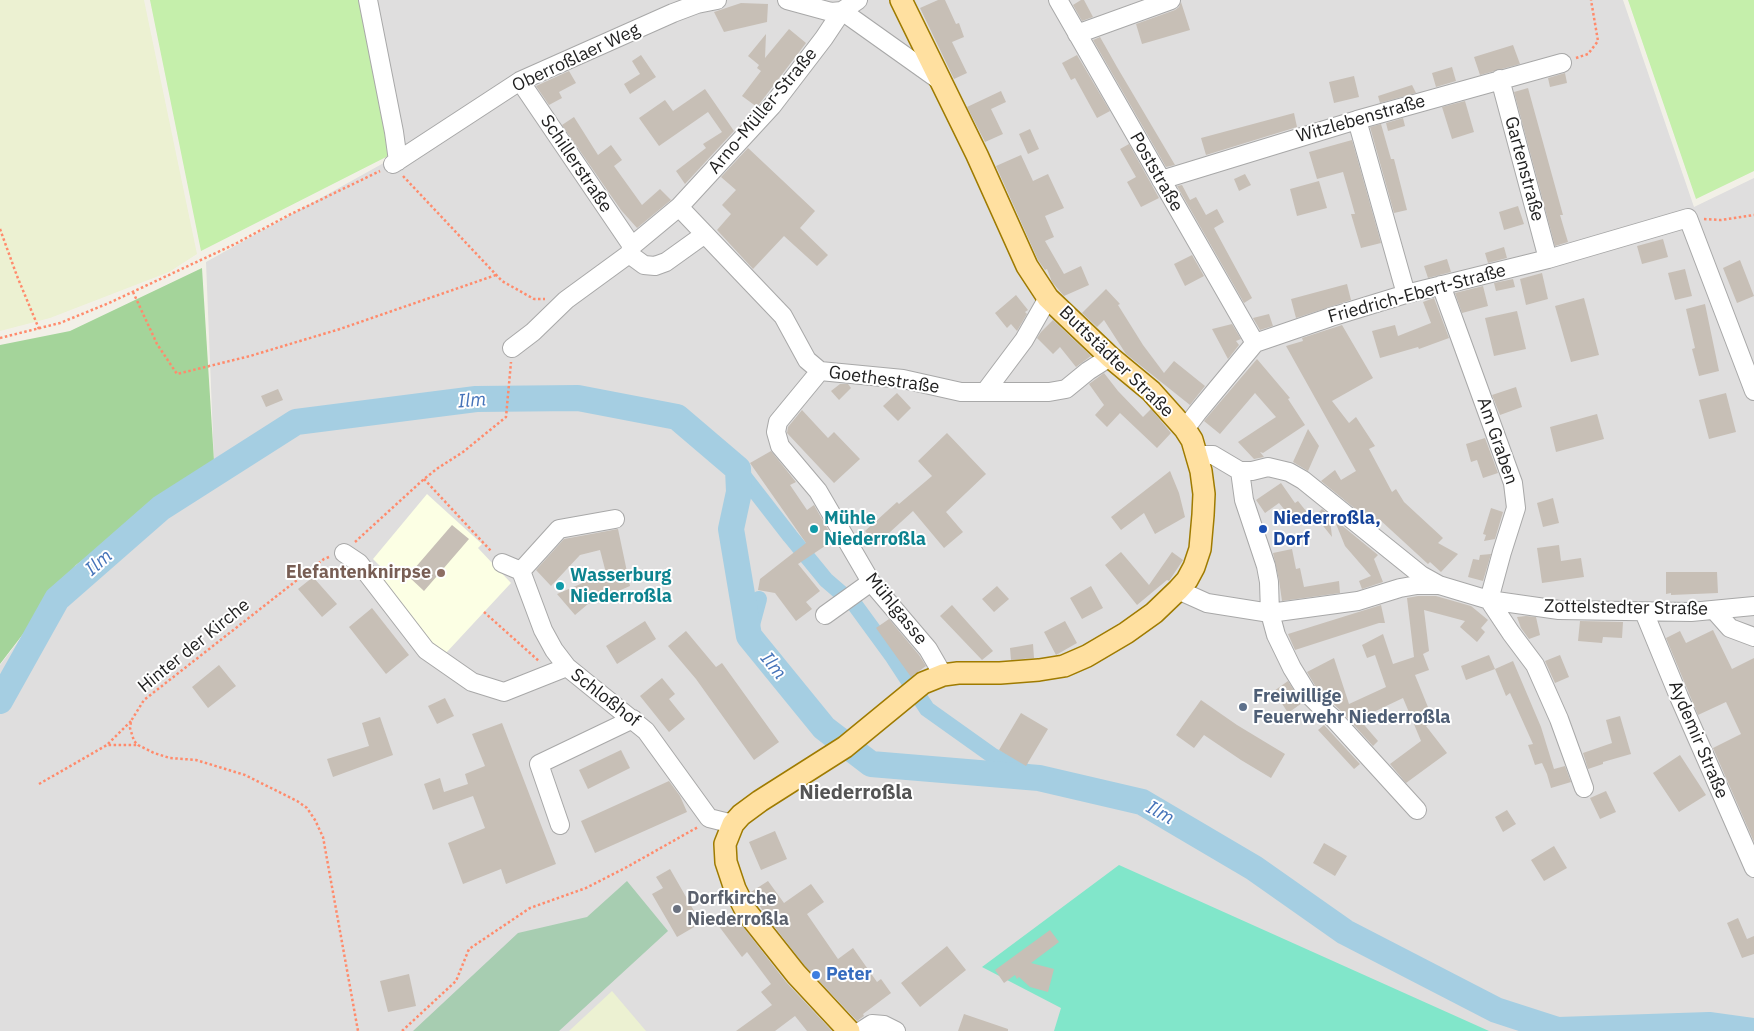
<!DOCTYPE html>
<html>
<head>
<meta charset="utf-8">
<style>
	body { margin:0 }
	canvas { display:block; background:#f2f0e7 }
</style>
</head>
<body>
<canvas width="1754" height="1031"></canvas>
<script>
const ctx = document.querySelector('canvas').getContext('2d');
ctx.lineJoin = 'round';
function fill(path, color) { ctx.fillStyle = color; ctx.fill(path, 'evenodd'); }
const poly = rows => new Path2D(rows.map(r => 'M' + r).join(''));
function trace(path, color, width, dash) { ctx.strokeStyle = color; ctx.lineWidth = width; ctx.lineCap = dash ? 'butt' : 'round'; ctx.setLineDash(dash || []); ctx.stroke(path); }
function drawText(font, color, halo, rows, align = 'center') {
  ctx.font = font + ' "IBM Plex Sans",sans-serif'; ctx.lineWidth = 4; ctx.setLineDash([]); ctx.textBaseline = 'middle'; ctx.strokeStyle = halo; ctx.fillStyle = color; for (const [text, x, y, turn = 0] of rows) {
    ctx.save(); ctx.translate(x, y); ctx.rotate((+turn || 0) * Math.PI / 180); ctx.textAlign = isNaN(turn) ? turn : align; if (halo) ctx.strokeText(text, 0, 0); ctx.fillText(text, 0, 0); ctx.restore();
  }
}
fill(poly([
	[373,0,1623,0,1694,207,1754,178,1754,1023,1727,1017,1656,1031,0,1031,0,665,77,565,214,461,206,262,398,155]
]), '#dfdede');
fill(poly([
	[427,494,482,544,478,548,511,583,446,653,439,652,379,576,384,570,373,559]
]), '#fcffe4');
fill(poly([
	[0,0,144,0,197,254,169,272,50,318,0,331],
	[612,991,646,1031,569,1031]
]), '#ecf1d2');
fill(poly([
	[150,0,363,0,392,154,201,251],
	[1628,0,1754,0,1754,171,1696,199],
	[1730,1023,1754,1028,1754,1031,1683,1031]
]), '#c5efab');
fill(poly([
	[202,268,214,461,76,565,0,664,0,345,70,331]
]), '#a4d49a');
fill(poly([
	[627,881,668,931,559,1031,413,1031,518,933,587,917]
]), '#a7cdb1');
fill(poly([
	[1119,865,1489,1031,1054,1031,1061,1008,982,967]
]), '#81e6ca');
trace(poly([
	[738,469,790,536,826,580,855,605,893,657,927,709,993,756,1039,778],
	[749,636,759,599]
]), '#a5cee2', 16);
trace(poly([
	[0,701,57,599,161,508,296,422,476,399,578,398,677,417,738,469,739,492,731,529,749,636,824,728,871,764,1039,778,1142,802,1254,868,1345,932,1496,1010,1558,1030,1709,1025,1754,1031]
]), '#a5cee2', 26);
fill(poly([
	[938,0,945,0,956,24,959,23,964,37,952,42,967,73,954,79,920,8],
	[1081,0,1084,0,1093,17,1082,21,1073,5],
	[1181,2,1190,30,1142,44,1136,24,1175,10,1179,7],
	[741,3,768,4,767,22,724,32,714,12],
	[789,29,806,43,757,107,742,96,761,71,757,68,759,65,748,56,766,34,765,58],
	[1100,37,1117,67,1175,165,1166,167,1093,40],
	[1513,45,1520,64,1480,75,1474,57],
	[641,55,656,77,630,94,624,84,640,74,632,61],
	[1077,55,1110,111,1097,118,1075,78,1071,80,1062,63],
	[1452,67,1456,81,1436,87,1432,73],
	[569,71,576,83,559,92,562,98,549,105,536,86],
	[1565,73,1567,83,1550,87,1548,78],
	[1354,76,1359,97,1334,103,1329,82],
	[1412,85,1416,93,1380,103,1378,96],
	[1528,88,1563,215,1560,215,1568,242,1555,246,1514,92],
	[705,89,734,131,685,184,676,171,706,148,703,144,722,132,708,112,659,146,639,118,665,100,673,111],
	[1001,91,1006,102,991,109,1003,134,985,142,967,107],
	[1465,101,1474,132,1452,139,1442,107],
	[1294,113,1297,127,1206,155,1201,138],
	[574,117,598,155,611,145,622,160,614,166,642,205,660,189,671,200,637,228,621,210,562,125],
	[1403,118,1405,126,1388,131,1386,123],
	[1381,124,1391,159,1394,159,1407,210,1394,213,1370,127],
	[1030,129,1039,149,1028,154,1019,134],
	[1352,140,1381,243,1361,248,1351,214,1355,214,1343,172,1317,179,1309,152],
	[1129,144,1159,198,1141,207,1127,182,1136,177,1120,149],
	[748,148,815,211,800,228,828,255,817,266,784,236,753,269,717,230,731,214,722,205,736,190,721,177],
	[1021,155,1033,181,1048,174,1064,208,1045,216,1054,237,1045,241,1064,274,1081,266,1089,285,1064,296,1052,282,1047,269,1045,270,1038,260,996,166],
	[1245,174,1251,185,1239,191,1234,179],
	[1319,181,1327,208,1297,216,1290,189],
	[1182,185,1190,200,1196,197,1206,215,1217,209,1224,222,1214,228,1252,298,1244,303,1177,186],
	[1518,206,1524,224,1504,230,1499,212],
	[1663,239,1668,257,1642,264,1637,246],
	[1504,247,1507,258,1488,263,1485,253],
	[1192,255,1204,276,1185,286,1174,264],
	[1447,259,1451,272,1428,278,1424,266],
	[1740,260,1754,296,1737,303,1723,268],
	[1685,269,1692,296,1675,300,1668,273],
	[1542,273,1548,299,1526,305,1520,279],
	[1513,279,1515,287,1496,291,1494,283],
	[1347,284,1351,300,1296,318,1291,299],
	[1483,286,1488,306,1462,313,1455,293],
	[1106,289,1120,304,1118,305,1143,345,1164,373,1174,361,1205,386,1190,405,1126,354,1104,320,1097,327,1082,313],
	[1016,295,1028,310,1025,312,1027,314,1017,331,1011,324,1007,328,995,313],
	[1434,298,1449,338,1419,349,1418,347,1380,358,1372,331,1395,325,1398,336,1431,323,1423,302],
	[1584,298,1599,355,1571,362,1555,306],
	[1705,304,1719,371,1699,376,1692,349,1695,348,1686,309],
	[1517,311,1526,349,1494,356,1485,318],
	[1269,314,1273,326,1260,330,1253,318],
	[1053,320,1091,356,1076,367,1060,347,1053,354,1037,338,1041,332],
	[1232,324,1241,339,1236,341,1239,345,1228,359,1212,329],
	[1342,325,1373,378,1332,401,1349,423,1356,417,1375,446,1369,449,1392,492,1396,489,1404,502,1443,538,1438,543,1458,554,1441,572,1430,562,1428,564,1379,519,1374,524,1321,481,1335,470,1341,480,1356,471,1286,346,1303,341,1302,338],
	[1257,359,1290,398,1288,399,1305,425,1263,453,1260,452,1264,457,1254,459,1238,442,1276,417,1255,393,1220,434,1204,421],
	[1104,373,1118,391,1143,417,1151,409,1171,433,1157,448,1120,413,1107,427,1095,415,1104,405,1089,384],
	[840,384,848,384,851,388,839,400,831,391],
	[1516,387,1522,407,1500,415,1492,395],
	[278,389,283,400,266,407,261,396],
	[897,393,911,408,898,421,883,406],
	[1726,393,1736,432,1709,439,1699,400],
	[802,410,828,438,834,432,860,459,834,483,787,433,788,427],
	[1597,414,1604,439,1556,452,1550,427],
	[1308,429,1319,446,1308,471,1293,462],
	[947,433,986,474,946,512,963,532,944,548,913,511,877,544,865,531,897,502,899,504,932,476,918,461],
	[1485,438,1498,473,1483,478,1477,460,1471,462,1466,444],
	[771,451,796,482,790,485,807,510,814,505,834,540,798,564,820,591,806,602,812,609,796,621,775,593,758,590,760,579,806,543,750,463],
	[1170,471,1179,493,1185,517,1155,534,1144,513,1121,530,1111,517],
	[1281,483,1295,503,1298,501,1310,516,1298,526,1279,503,1265,513,1256,500],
	[1553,498,1559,523,1543,527,1537,503],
	[1491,508,1503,512,1495,539,1484,541,1486,535,1483,534],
	[1322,509,1333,518,1330,519,1332,537,1320,522,1306,525],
	[1334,519,1378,555,1374,559,1383,582,1362,589,1359,581,1371,576,1345,546],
	[452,525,469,539,424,591,408,576],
	[618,529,630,586,588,604,575,615,557,594,606,573,600,550,580,555,551,586,536,570,564,539],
	[1559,545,1561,561,1581,558,1584,577,1542,583,1537,548],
	[1292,549,1296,569,1300,568,1304,587,1339,581,1340,593,1282,601,1279,580,1273,553],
	[1121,552,1149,585,1172,552,1183,560,1169,581,1167,580,1137,605,1105,565],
	[1491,554,1483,581,1468,577,1473,559,1479,560,1480,555],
	[1666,572,1717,572,1718,593,1671,595,1671,593,1666,594],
	[313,577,337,604,322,617,298,589],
	[997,586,1009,599,994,612,982,599],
	[1091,586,1103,608,1082,619,1070,598],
	[1418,596,1436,596,1471,606,1488,620,1481,628,1485,632,1477,642,1460,627,1465,621,1424,610,1429,651,1423,654,1429,670,1415,675,1434,722,1426,726,1447,753,1406,783,1390,764,1421,741,1403,698,1359,719,1378,741,1373,746,1342,712,1316,687,1307,672,1334,658,1349,704,1386,687,1375,655,1367,658,1362,645,1383,634,1393,664,1414,657,1407,598],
	[952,605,993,651,982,660,940,616],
	[1381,605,1385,623,1379,623,1295,650,1288,634],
	[372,608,409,655,386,674,349,627],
	[1526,616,1536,617,1540,635,1529,639,1521,628,1517,617],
	[889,619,919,655,926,666,911,677,876,628],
	[645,621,656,639,617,664,606,646],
	[1065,621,1077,643,1056,655,1044,632],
	[1580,621,1623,622,1622,638,1603,637,1602,643,1578,641],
	[1713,630,1732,669,1754,658,1754,842,1713,748,1741,734,1726,702,1698,715,1666,638,1680,631,1686,643],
	[686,631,716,667,722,663,779,742,754,760,696,679,668,646],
	[1033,644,1034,658,1011,660,1010,648],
	[1489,655,1495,669,1466,680,1461,666],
	[1560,655,1569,677,1555,683,1545,661],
	[1513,661,1541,727,1554,769,1565,766,1571,782,1551,788,1547,774,1542,763,1535,765,1528,745,1533,744,1510,693,1506,696,1495,669],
	[219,665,236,686,208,708,192,687],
	[662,678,675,694,669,699,685,719,669,732,640,696],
	[1288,681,1302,703,1288,713,1274,691],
	[445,698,454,716,437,724,428,706],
	[1201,700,1237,725,1285,754,1271,778,1241,760,1204,735,1194,748,1176,735],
	[1021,713,1048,729,1026,766,999,750],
	[1620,716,1631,754,1603,762,1603,764,1588,769,1583,753,1612,743,1606,720],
	[380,717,393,755,333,777,327,759,369,746,362,723],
	[502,723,556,864,506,884,501,869,463,884,448,843,485,828,473,796,433,810,424,784,440,778,444,792,468,784,465,774,485,766,472,734],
	[1324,725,1360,764,1354,769,1318,730],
	[621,750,630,768,588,789,579,770],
	[1680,755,1706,795,1679,812,1653,773],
	[669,781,680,796,687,812,595,853,581,821],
	[1606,791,1616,812,1600,819,1590,798],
	[1507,810,1516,824,1503,832,1495,817],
	[775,831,787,859,761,870,749,842],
	[1324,843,1347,856,1335,876,1313,863],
	[1554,846,1567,868,1544,881,1531,860],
	[670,869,701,923,677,937,652,894,663,888,656,877],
	[768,881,784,903,811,884,824,902,807,914,838,959,853,948,877,982,881,979,891,993,863,1014,864,1016,857,1021,805,966,766,916,751,892],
	[733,914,786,982,832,1031,807,1031,795,1016,775,1031,736,1031,772,1005,761,992,771,984,747,952,742,957,718,925],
	[1738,918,1747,939,1754,936,1754,954,1742,958,1727,923],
	[1050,930,1059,942,1031,963,1054,969,1048,992,1030,987,1019,977,1017,979,1015,975,1004,983,995,970],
	[947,946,966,970,920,1007,901,983],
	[409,974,416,1006,388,1012,380,981],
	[964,1014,1008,1029,1008,1031,958,1031]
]), '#c7bfb6');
const minor = poly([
	[368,0,394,132,398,161],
	[787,0,831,12,842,11,858,0],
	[1058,0,1255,343],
	[1077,34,1171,0],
	[1500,79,1548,259],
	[520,81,632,246],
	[1357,120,1406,294],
	[393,164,520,81,673,13,697,4,717,0],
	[1161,180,1357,120,1562,63],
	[679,207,783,316,807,360,820,371,903,379,961,392,1049,392,1066,389,1088,371,1110,357],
	[629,254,644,265,655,266,666,262,705,234],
	[1441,285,1513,483,1516,508,1502,552,1489,600,1511,633,1535,665,1559,719,1584,788],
	[512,348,533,332,566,300,629,254,632,246,679,207,772,106,824,38,842,11,939,80],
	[820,371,778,422,776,432,780,446,818,491,871,582,928,649,943,675],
	[985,392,1024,340,1048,298],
	[1185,429,1197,413,1255,343,1331,317,1406,294,1548,259,1688,218,1754,391],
	[1198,455,1213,455,1240,471,1252,471,1268,467,1289,472,1303,480,1421,575,1439,585],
	[1240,471,1244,500,1266,566,1269,582,1270,613,1276,635,1292,668,1308,694,1327,713,1334,719,1417,810],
	[615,519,559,529,521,571,543,630,554,650,567,667,646,731,709,818,733,824],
	[344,553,359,563,426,650,472,682,504,692,567,667],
	[502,563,521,571],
	[1178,590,1207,603,1270,613,1358,601,1400,588,1417,585,1439,585,1489,600,1559,610,1691,612,1754,606],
	[1714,610,1730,628,1754,637],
	[1644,612,1679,697,1754,868],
	[825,615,871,582],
	[560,825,539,764,633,719],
	[861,1031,872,1024,884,1025,896,1031]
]);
const major = poly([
	[849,1031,796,974,746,911,735,889,726,862,725,844,733,824,741,815,760,801,845,747,923,683,943,675,958,673,1000,673,1039,670,1064,666,1087,656,1126,633,1154,613,1178,590,1187,580,1194,567,1200,549,1203,515,1204,494,1201,471,1192,440,1185,429,1151,391,1110,357,1048,298,1027,266,977,155,901,0]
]);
trace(minor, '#a8a8a8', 20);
trace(major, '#9f7b00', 24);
trace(poly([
	[1576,58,1588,54,1598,41,1591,0],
	[403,176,502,281,534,299,545,299],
	[1704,219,1721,220,1754,215],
	[0,229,17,276,39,329],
	[133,292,157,344,177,374,250,356,340,329,496,275],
	[0,338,60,323,109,303,235,244,289,215,380,171],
	[424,479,491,551],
	[355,542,424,479,438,468,463,452,506,417,511,362],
	[329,557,324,559,144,700,131,721,130,728,134,741,138,745,154,753,170,758,196,760,245,775,297,801,307,808,315,820,323,837,358,1031],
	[484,612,540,662],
	[108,744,131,721],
	[39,784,107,745,137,745],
	[402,1031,456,981,469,949,530,908,586,888,627,867,698,827]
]), '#ff8b6c', 2.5, [2.5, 2.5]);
trace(minor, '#fff', 18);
trace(major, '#ffe0a0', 21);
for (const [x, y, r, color] of [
	[814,529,5,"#0f9aa8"],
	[1263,529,5,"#1a4fb4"],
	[441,573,5,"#8d6e63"],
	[560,586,5,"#0f9aa8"],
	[1243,707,5,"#5c6f8a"],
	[677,909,5,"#6b7280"],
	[816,975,5,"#3f7fe0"]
]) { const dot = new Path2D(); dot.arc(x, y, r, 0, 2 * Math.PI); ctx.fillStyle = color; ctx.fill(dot); trace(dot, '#fff', 2); }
drawText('18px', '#212121', '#fff', [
	["Oberroßlaer Weg",576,58,-25],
	["Arno-Müller-Straße",763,111,-50],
	["Witzlebenstraße",1361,119,-16],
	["Schillerstraße",576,164,56],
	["Gartenstraße",1524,169,75],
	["Poststraße",1156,172,60],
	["Friedrich-Ebert-Straße",1417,294,-15],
	["Buttstädter Straße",1116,362,44],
	["Goethestraße",884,380,8],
	["Am Graben",1497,441,71],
	["Zottelstedter Straße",1626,608,1],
	["Mühlgasse",896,609,51],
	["Hinter der Kirche",194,646,-39],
	["Schloßhof",605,698,38],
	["Aydemir Straße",1698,740,67]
]);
drawText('bold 18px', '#0d838f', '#fff', [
	["Mühle",824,519],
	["Niederroßla",824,540],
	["Wasserburg",570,576],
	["Niederroßla",570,597]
], 'left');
drawText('bold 18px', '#164399', '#fff', [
	["Niederroßla,",1273,519],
	["Dorf",1273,540]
], 'left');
drawText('bold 18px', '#785e54', '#fff', [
	["Elefantenknirpse",431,573]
], 'right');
drawText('bold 18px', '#4e5e75', '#fff', [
	["Freiwillige",1253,697],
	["Feuerwehr Niederroßla",1253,718]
], 'left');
drawText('bold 18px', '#5b616d', '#fff', [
	["Dorfkirche",687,899],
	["Niederroßla",687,920]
], 'left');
drawText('bold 18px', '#366cbe', '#fff', [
	["Peter",826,975]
], 'left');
drawText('italic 19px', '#4573b9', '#fff', [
	["Ilm",472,401,-4],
	["Ilm",99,563,-41],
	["Ilm",773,666,51],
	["Ilm",1160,813,29]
]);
drawText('bold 20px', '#545454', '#fff', [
	["Niederroßla",856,793]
]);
</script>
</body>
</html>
